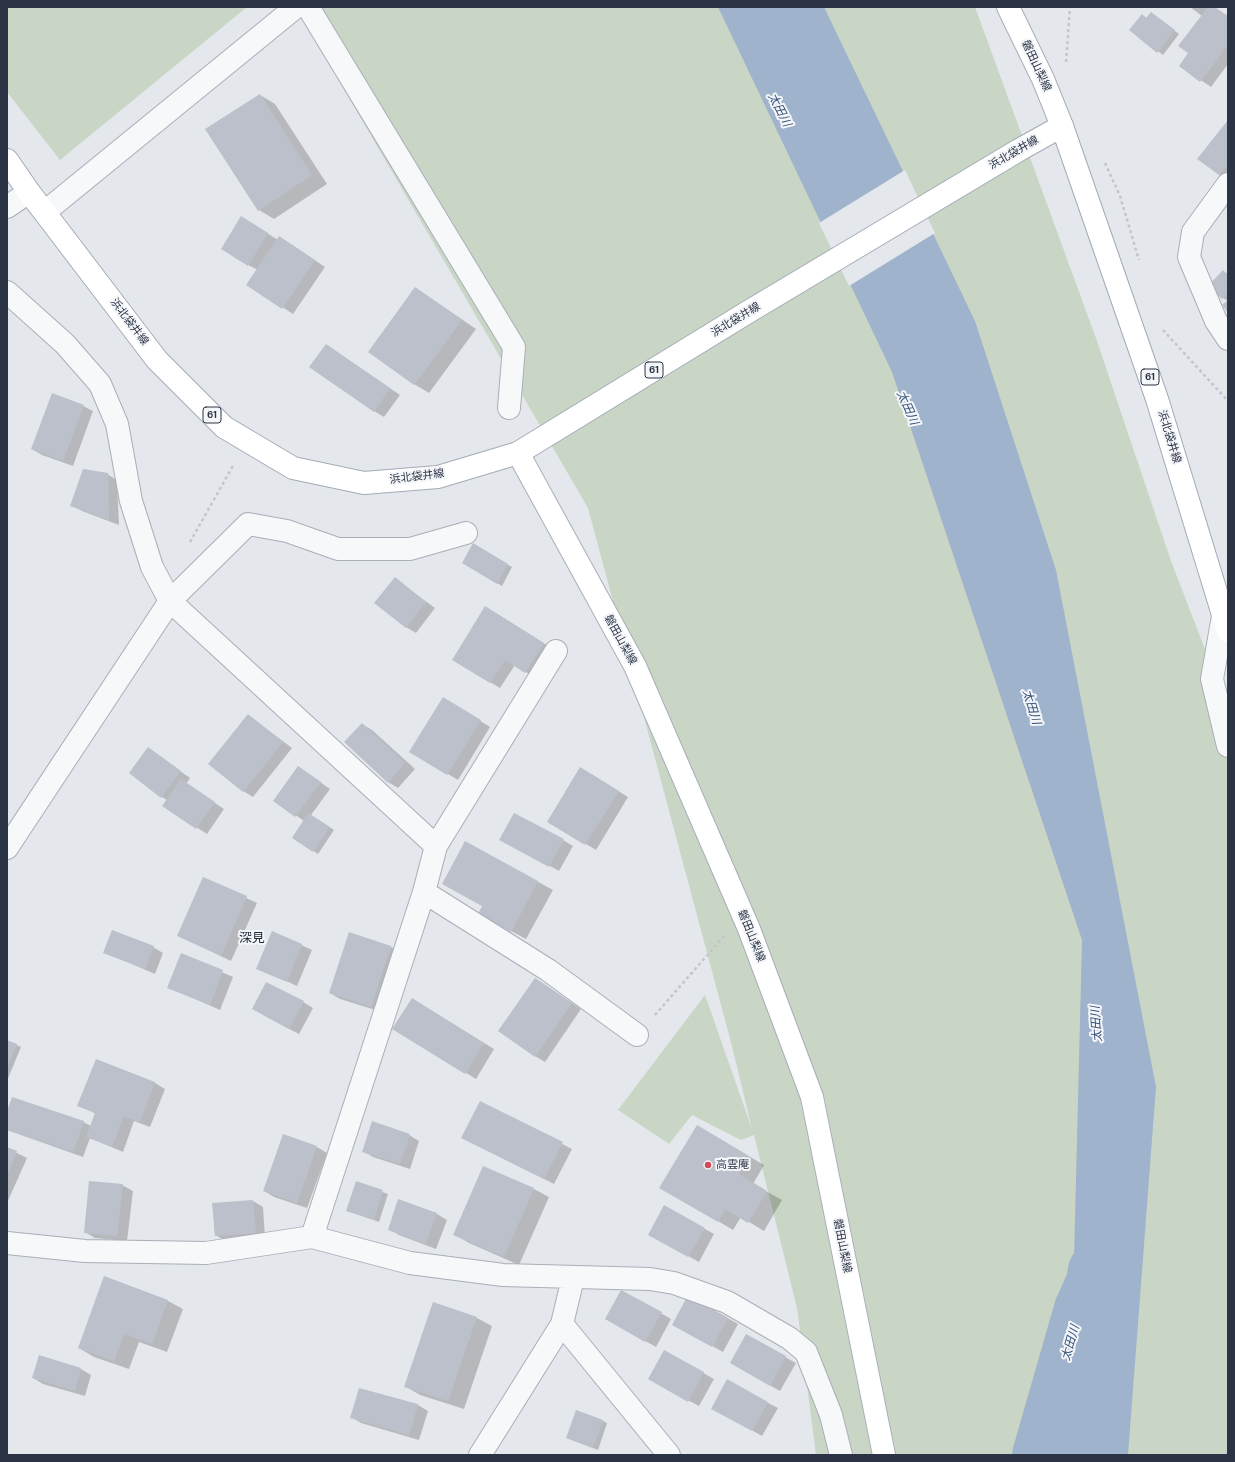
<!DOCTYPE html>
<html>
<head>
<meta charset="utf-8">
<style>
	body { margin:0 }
	#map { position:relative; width:1235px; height:1462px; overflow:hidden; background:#e4e7ec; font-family:"DM Sans",sans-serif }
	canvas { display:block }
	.frame { position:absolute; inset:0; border:8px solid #2b3445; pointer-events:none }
</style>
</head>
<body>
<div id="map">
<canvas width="1235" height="1462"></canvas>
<div class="frame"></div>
</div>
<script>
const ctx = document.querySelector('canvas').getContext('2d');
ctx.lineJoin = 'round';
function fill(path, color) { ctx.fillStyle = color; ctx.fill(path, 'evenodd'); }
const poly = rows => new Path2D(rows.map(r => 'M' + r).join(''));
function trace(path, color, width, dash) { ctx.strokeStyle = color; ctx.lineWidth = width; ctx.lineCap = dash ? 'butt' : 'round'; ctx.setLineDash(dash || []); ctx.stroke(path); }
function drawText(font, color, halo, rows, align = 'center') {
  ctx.font = font + ' "DM Sans","Noto Sans JP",sans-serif'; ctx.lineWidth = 4; ctx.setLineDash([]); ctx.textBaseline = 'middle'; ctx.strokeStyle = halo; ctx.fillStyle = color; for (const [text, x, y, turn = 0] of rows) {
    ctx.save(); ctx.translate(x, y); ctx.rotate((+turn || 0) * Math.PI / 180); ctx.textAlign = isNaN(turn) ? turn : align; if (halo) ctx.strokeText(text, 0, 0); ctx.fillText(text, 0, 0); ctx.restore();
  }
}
fill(poly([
	[7,7,247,7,60,160,7,92],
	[296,7,975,7,1097,341,1171,561,1228,709,1228,1455,816,1455,797,1308,754,1135,741,1140,692,1115,669,1144,618,1110,705,995,752,1129,732,1046,588,508]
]), '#c9d6c5');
fill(poly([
	[718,7,824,7,975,321,1056,570,1156,1087,1128,1455,1039,1455,1072,1338,1082,940,892,372]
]), '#9fb4cc');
fill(poly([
	[905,170,935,233,849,286,819,223]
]), '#e4e7ec');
fill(poly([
	[1190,7,1214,7,1228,16,1228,64,1211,87,1180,66,1190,53,1202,16],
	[1142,15,1147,18,1155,16,1179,34,1163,55,1130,30],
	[260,95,275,104,327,184,274,219,259,210],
	[1228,122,1228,180,1219,175],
	[251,223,278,240,289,243,325,267,293,314,248,285,258,270,248,265],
	[1223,271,1228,274,1228,311,1228,301,1223,298],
	[416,288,476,329,429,393,414,384],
	[326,345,400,395,384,417,374,411],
	[83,406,93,411,73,466,42,455,32,449],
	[107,474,117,480,119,525,82,511,72,505],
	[473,545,512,567,502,586,463,563],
	[395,579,435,608,416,633,406,627],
	[495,613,553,649,535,678,515,665,500,688,453,660],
	[453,704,490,727,458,780,411,752],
	[248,715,292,748,253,797,243,791],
	[362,724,372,730,415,769,398,788,388,782],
	[148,748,190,778,186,784,224,809,207,834,163,806,167,800,162,797],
	[299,767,330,789,311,815,334,830,318,854,293,837,304,821,274,800],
	[591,774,628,797,596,850,549,822],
	[563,840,573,846,559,871,511,845],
	[466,843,553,890,526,939,494,922,483,906],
	[204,878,257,903,231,961,179,936],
	[273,932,312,950,297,986,258,968],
	[153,947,163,953,155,974,104,952],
	[391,947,401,952,382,1012,340,999,330,993],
	[181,954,233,977,220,1010,168,987],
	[536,979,581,1009,545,1062,535,1056],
	[303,1002,313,1008,299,1034,263,1015],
	[422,1005,494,1049,476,1079,466,1073],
	[7,1041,21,1047,7,1081],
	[96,1060,155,1083,165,1089,150,1127,134,1121,123,1152,90,1138,83,1157,7,1130,7,1114,83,1122,91,1126,96,1114,79,1105],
	[480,1102,572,1149,554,1184,472,1143],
	[697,1126,764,1165,753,1184,782,1200,764,1231,741,1217,733,1230,661,1187],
	[409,1135,419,1141,410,1169,373,1157,363,1151],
	[317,1147,327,1153,307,1208,274,1197,264,1191],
	[7,1148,27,1158,7,1203],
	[356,1183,388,1194,379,1222,348,1211],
	[122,1185,133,1191,127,1241,95,1238,85,1232],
	[534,1189,549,1197,519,1265,469,1243,454,1234],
	[253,1201,263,1207,265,1238,226,1241,215,1235,213,1204],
	[665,1207,714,1234,699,1262,649,1234],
	[437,1214,447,1220,436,1249,399,1235,389,1229],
	[622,1291,671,1319,656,1347,606,1319],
	[689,1296,738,1324,723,1352,673,1324],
	[168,1301,183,1309,167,1352,139,1342,129,1369,94,1357,79,1348],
	[434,1303,477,1318,492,1326,464,1409,420,1395,405,1386],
	[746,1336,796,1363,780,1391,731,1363],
	[664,1351,714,1379,699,1406,659,1385],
	[39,1356,81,1369,91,1375,85,1396,43,1384,33,1378],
	[768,1403,778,1408,762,1436,713,1408],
	[418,1405,428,1411,419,1440,361,1423,351,1417],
	[603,1421,607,1423,598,1450,567,1438]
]), '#0003');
trace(poly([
	[1039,1455,1081,1309,1093,1282,1095,1270]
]), '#9fb4cc', 54);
fill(poly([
	[1208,7,1215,7,1228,17,1228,45,1200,82,1179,66,1188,53,1178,46],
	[1151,12,1175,30,1157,53,1129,30,1142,14,1146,18],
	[260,94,312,175,258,211,205,129],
	[1228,120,1228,164,1219,175,1197,159],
	[241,216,268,233,248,266,221,249],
	[279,236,315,260,282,309,246,285],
	[1223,270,1228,275,1228,292,1222,299,1208,286],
	[415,287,462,320,414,385,368,352],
	[1228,300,1228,313,1222,305],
	[326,344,390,388,374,412,309,367],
	[52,393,84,405,63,461,31,449],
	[83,469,108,473,109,520,70,506],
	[473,543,508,564,497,584,462,563],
	[395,577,426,602,406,628,374,603],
	[485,606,544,643,525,673,505,660,490,683,452,660],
	[443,697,481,720,447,775,409,752],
	[248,714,283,742,243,792,208,764],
	[362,723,405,763,388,783,344,742],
	[148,747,181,771,161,798,129,773],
	[298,766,321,782,295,817,273,801],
	[580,767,619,791,585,845,547,822],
	[181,779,215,802,196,829,162,806],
	[308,813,330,827,313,852,292,838],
	[514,813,564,839,549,867,499,840],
	[465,841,538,881,511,932,478,914,482,906,442,884],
	[203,877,247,896,221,956,177,936],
	[112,930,154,946,145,969,103,953],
	[272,931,302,944,287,982,256,969],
	[349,932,391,946,371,1007,329,993],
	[181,953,223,970,210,1005,167,988],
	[535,978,572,1003,535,1057,498,1031],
	[266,982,304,1001,289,1029,252,1009],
	[412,998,484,1043,465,1074,392,1029],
	[7,1040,17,1044,7,1067],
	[96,1059,155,1082,140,1122,124,1116,112,1147,86,1137,95,1113,77,1106],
	[12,1097,84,1121,73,1152,7,1130,7,1111],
	[480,1101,563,1142,544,1179,461,1138],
	[372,1121,410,1134,400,1164,362,1152],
	[697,1125,749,1156,739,1174,767,1191,748,1223,725,1209,718,1222,659,1188],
	[283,1134,317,1146,297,1203,263,1191],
	[7,1147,17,1151,7,1175],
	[483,1166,534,1188,504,1257,453,1235],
	[89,1181,123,1184,117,1236,84,1233],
	[356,1181,383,1190,374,1220,346,1211],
	[398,1199,437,1213,426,1244,388,1230],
	[253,1200,256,1233,215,1236,212,1203],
	[664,1205,705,1228,688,1257,648,1235],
	[104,1276,168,1300,152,1344,124,1334,114,1361,78,1348],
	[621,1290,662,1312,645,1342,605,1319],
	[688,1295,728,1318,712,1347,672,1325],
	[433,1302,477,1317,448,1401,404,1387],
	[746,1334,786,1356,770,1386,730,1363],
	[664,1350,704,1372,688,1402,648,1379],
	[39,1355,81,1368,75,1391,32,1378],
	[727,1379,768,1402,752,1431,711,1409],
	[359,1388,418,1404,409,1435,350,1418],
	[576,1410,603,1420,593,1448,566,1438]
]), '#bbc0ca');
const minor = poly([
	[308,7,514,347,509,408],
	[1228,184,1193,232,1189,257,1216,321,1228,339],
	[7,207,29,192],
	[46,211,296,7],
	[7,292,65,344,100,384,117,424,131,501,152,567,170,601,436,846],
	[1223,616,1212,679,1228,746],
	[7,848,170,601,248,524,287,531,338,549,410,549,466,533],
	[424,892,548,970,637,1035],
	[312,1237,424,892,436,846,556,651],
	[7,1243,85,1251,206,1253,312,1237,410,1263,503,1275,650,1279,674,1283,727,1302,789,1338,806,1352,831,1415,841,1455],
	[562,1324,669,1455],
	[480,1455,562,1324,573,1278]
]);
const secondary = poly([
	[1008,7,1043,79,1062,126],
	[518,453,635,666,749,929,812,1097,884,1455]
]);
const primary = poly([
	[7,160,29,192,157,360,224,427,293,468,364,483,438,477,518,453,748,312,1019,150,1062,126,1157,399,1228,631]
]);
trace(minor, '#a9aeb7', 24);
trace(secondary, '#a9aeb7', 24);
trace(primary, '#a3abb8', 24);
trace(poly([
	[1066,62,1070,7],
	[1105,163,1120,196,1139,260],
	[1163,330,1228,401],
	[190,542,234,464],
	[655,1015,724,936]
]), '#c2c5cb', 2.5, [3, 3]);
trace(minor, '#f7f8fa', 22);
trace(secondary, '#fff', 22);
trace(primary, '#fff', 22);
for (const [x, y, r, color] of [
	[708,1165,4,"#d1495b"]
]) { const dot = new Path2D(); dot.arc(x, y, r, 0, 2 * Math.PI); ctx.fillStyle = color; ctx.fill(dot); trace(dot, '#f4f6f9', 1.5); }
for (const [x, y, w] of [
	[654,370,18],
	[1150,377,18],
	[212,415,18]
]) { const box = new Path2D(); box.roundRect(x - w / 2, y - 8, w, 16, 3); ctx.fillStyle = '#f4f6f9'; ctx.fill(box); trace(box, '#2b3445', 1); }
drawText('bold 10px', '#2b3445', null, [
	["61",654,370],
	["61",1150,377],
	["61",212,415]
]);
drawText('11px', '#2b3445', '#f4f6f9', [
	["磐田山梨線",1036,66,65],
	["浜北袋井線",1014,153,-30],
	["浜北袋井線",736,320,-31],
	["浜北袋井線",129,322,53],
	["浜北袋井線",1169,437,73],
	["浜北袋井線",417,477,-7],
	["磐田山梨線",620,640,61],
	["磐田山梨線",751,936,68],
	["磐田山梨線",842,1246,79]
]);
drawText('11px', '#2b3445', '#f4f6f9', [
	["高雲庵",716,1165]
], 'left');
drawText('italic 12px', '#34527a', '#f4f6f9', [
	["太田川",779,110,63],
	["太田川",907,408,66],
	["太田川",1031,707,73],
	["太田川",1097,1024,-94],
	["太田川",1071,1343,-74]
]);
drawText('13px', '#1d2536', '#f4f6f9', [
	["深見",252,939]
]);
</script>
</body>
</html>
